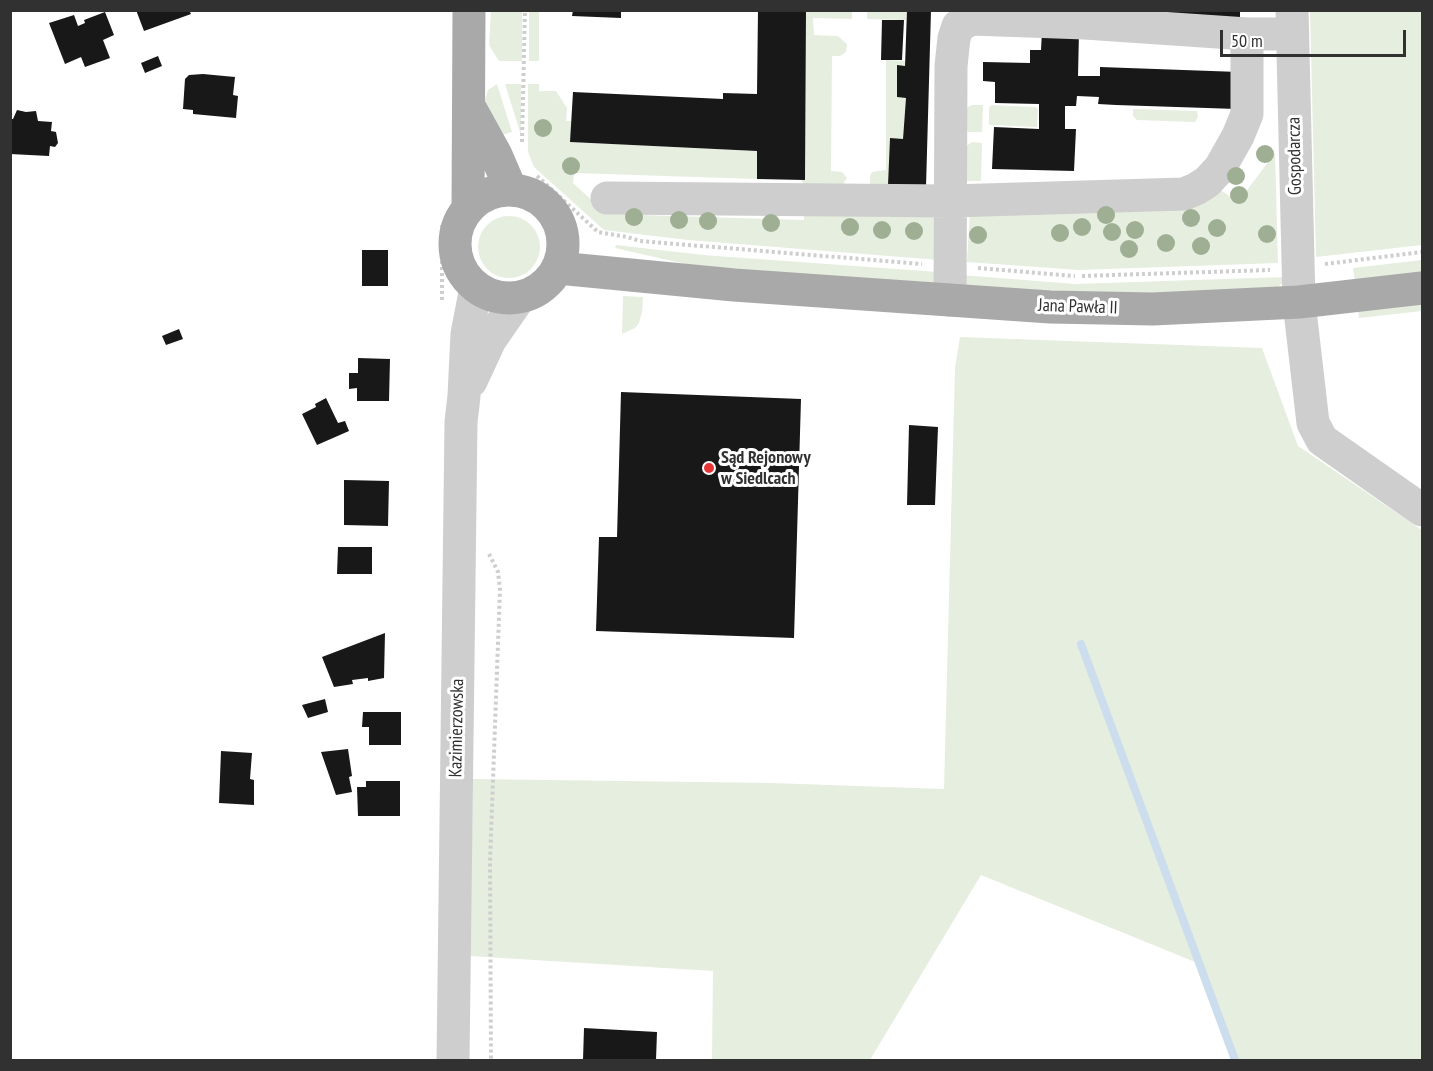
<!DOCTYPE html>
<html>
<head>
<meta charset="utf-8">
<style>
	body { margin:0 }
	#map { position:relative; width:1433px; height:1071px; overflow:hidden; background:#fff; font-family:"PT Sans Narrow",sans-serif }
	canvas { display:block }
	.frame { position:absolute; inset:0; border:12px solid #313131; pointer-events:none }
	.scale { position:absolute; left:1220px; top:30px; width:186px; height:27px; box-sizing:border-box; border:3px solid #313131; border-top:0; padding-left:8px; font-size:18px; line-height:21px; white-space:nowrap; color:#313131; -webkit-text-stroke:4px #fff; paint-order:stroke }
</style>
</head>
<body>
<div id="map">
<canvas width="1433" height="1071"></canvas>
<div class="frame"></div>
<div class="scale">50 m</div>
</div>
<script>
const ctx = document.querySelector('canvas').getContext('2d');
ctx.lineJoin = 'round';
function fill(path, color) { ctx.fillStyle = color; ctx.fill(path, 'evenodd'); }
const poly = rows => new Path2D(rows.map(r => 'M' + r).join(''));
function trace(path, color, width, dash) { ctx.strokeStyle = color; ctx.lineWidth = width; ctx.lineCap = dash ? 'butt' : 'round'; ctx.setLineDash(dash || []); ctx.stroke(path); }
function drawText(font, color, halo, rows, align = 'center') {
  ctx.font = font + ' "PT Sans Narrow",sans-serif'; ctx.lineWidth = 6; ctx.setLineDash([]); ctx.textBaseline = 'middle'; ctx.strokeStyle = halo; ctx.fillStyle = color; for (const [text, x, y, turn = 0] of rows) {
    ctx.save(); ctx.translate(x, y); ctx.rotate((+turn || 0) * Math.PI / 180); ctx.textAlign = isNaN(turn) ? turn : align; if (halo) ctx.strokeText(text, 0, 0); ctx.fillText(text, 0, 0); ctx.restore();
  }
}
fill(poly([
	[491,11,522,11,522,61,499,61,497,58,489,45],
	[529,11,539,11,539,61,529,61],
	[806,11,852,11,852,19,813,18,814,35,838,36,847,44,846,52,840,56,832,56,831,171,842,172,847,178,842,186,808,190,801,180,805,180],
	[867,11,907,11,906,20,867,19],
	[1310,11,1422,11,1422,245,1316,257],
	[886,60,905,61,905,66,897,66,897,97,906,98,903,139,890,139,888,185,870,184,870,176,872,172,886,170],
	[497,84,512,132,496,137,485,100,488,90],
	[505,84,521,84,521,135],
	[528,84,539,84,539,91,556,91,567,108,566,121,571,121,571,142,757,151,757,179,574,173,573,183,607,214,804,220,804,215,937,211,939,260,688,240,604,230,534,167,528,152],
	[972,105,983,105,982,132,968,132,964,125,964,109],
	[991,105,1035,107,1038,109,1037,127,989,125,989,108],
	[1133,109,1197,111,1198,117,1195,122,1137,120,1133,116],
	[972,142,982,143,981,181,964,181,963,148],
	[1275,153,1278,263,1079,270,967,262,970,210,1215,186,1238,202],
	'478 247a31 31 0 1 1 62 0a31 31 0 1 1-62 0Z',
	[616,245,703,255,938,272,938,283,703,268,615,248],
	[1422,260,1422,274,1355,282,1353,268],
	[961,275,1075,284,1285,277,1284,282,1275,289,1157,294,965,289],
	[623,296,643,297,642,312,639,323,635,328,622,334],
	[1422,300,1422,311,1359,318,1358,309],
	[960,337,1262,348,1298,446,1422,530,1422,1060,1234,1060,1200,964,981,875,870,1060,712,1060,713,971,470,956,473,779,772,783,944,789,955,368]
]), '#e6eedf');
trace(poly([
	[1081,644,1235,1060]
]), '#ccdeed', 8);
fill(poly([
	[136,10,189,10,191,14,144,31],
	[573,10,621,10,621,18,572,16],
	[758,10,806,10,805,180,757,179,757,151,570,142,573,92,723,99,723,93,757,94],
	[907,10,931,10,926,187,888,185,890,138,903,139,906,98,897,97,897,65,905,66],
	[1088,10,1240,10,1240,20],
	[105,12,114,35,103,40,110,58,85,67,81,57,65,64,49,23,74,15,78,26,85,23,84,20],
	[882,20,904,20,902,60,881,60],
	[1042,31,1079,32,1078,76,1100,76,1100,67,1239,72,1237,109,1116,105,1098,104,1099,97,1077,96,1076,106,1065,106,1065,129,1076,129,1074,171,992,169,994,127,1039,129,1039,104,995,103,995,82,983,81,983,62,1030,63,1030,50,1041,50],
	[158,56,162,66,145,73,141,63],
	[203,74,235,77,233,95,238,96,236,118,193,114,193,110,183,109,185,79,189,75],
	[17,110,26,112,36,111,38,121,52,122,51,131,56,132,58,143,55,147,50,146,49,156,10,154,10,119,13,119],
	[362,250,388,250,388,286,362,286],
	[179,329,183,339,166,345,162,336],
	[358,358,390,359,389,401,357,401,357,388,349,389,349,373,358,373],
	[621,392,801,399,794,638,596,631,599,537,617,537],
	[326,398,338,423,345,421,349,431,317,445,302,414,316,407,315,404],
	[909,425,938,427,935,505,907,505],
	[344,480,389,481,388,526,344,525],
	[338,547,372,547,372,574,337,574],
	[385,633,384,678,368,681,368,678,352,680,353,684,334,687,322,657],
	[325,699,328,712,308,718,302,705],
	[363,712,401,712,401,745,369,745,369,727,362,727],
	[348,749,352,776,349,777,352,792,336,795,321,752],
	[221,751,252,753,250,779,254,780,254,805,219,803],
	[366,781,400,781,400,816,358,816,357,787,366,787],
	[584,1028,657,1032,656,1060,583,1060]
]), '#181818');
trace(poly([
	[522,142,525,10],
	[537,176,598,232,627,237,640,241,922,264],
	[1325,264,1422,252],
	[978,268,1075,276],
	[1082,276,1270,270],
	[442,300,442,224],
	[489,554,498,572,500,589,490,862,491,1060]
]), '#cecece', 4, [3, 3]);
trace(poly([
	[1292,10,1299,302,1313,423,1322,440,1422,510],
	[607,198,951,201,1184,194,1196,189,1207,182,1220,168,1238,136,1247,114,1247,34],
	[950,300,951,66,954,38,958,26,972,19,1085,23,1247,34,1292,34],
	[471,381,490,340,519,298],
	[453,1060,461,422,464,396,467,334,476,287]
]), '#cecece', 33);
trace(poly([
	[470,108,496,155,511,190],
	'455 244a54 54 0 1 1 108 0a54 54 0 1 1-108 0Z',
	[468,209,469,10],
	[558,268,734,285,1050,307,1153,309,1299,302,1422,288]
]), '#a9a9a9', 33);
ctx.fillStyle = '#9faf94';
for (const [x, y] of [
	[543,128],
	[1265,154],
	[571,166],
	[1236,176],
	[1239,195],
	[1106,215],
	[634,217],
	[1191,218],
	[679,220],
	[708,221],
	[771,223],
	[850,227],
	[1082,227],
	[1217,228],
	[882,230],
	[1135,230],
	[914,231],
	[1112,232],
	[1060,233],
	[1267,234],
	[978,235],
	[1166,243],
	[1201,246],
	[1129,249]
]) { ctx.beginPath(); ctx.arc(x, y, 9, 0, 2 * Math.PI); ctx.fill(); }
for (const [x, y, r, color] of [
	[709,468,6,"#e73436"]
]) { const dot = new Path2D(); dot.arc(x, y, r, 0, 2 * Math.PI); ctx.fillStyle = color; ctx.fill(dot); trace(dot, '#fff', 2); }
drawText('18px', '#313131', '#fff', [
	["Gospodarcza",1295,156,-91],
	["Jana Pawła II",1078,307,2],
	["Kazimierzowska",457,728,-89]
]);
drawText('bold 18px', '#313131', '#fff', [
	["Sąd Rejonowy",721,458],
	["w Siedlcach",721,479]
], 'left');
</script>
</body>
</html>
